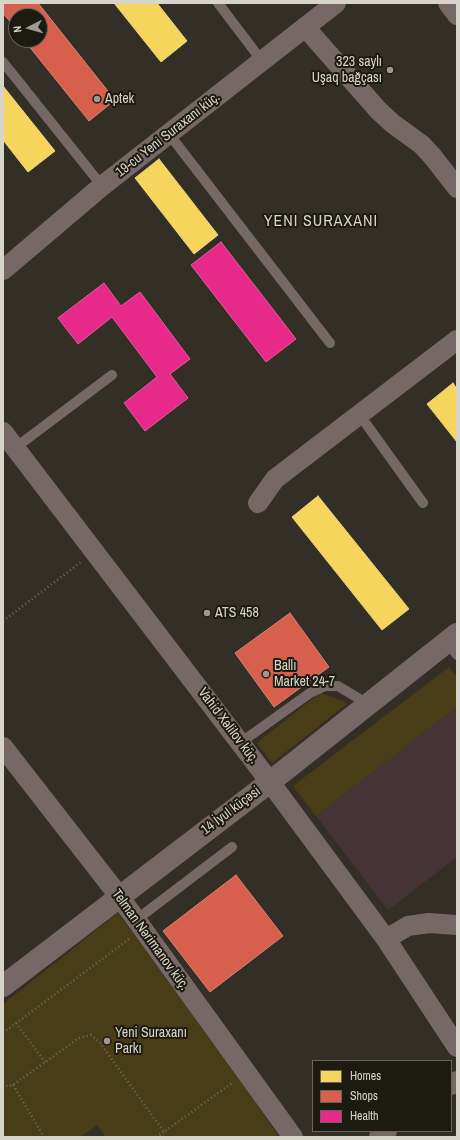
<!DOCTYPE html>
<html>
<head>
<meta charset="utf-8">
<style>
	body { margin:0 }
	#map { position:relative; width:460px; height:1140px; overflow:hidden; background:#332f26; font-family:"Archivo Narrow",sans-serif }
	canvas { display:block }
	.frame { position:absolute; inset:0; border:4px solid #d7d4c9; pointer-events:none }
	.legend { position:absolute; left:312px; top:1060px; width:140px; height:72px; box-sizing:border-box; background:#1d1a12; border:1px solid #67645b; margin:0; padding:5px 7px; list-style:none; font-size:12px; color:#d7d4c9 }
	.legend li { display:flex; align-items:center; gap:8px; height:20px }
	.legend b { width:20px; border:1px solid #67645b }
	.north { position:absolute; left:8px; top:8px; width:40px; height:40px; box-sizing:border-box; background:#1d1a12; border:1px solid #67645b; border-radius:50%; rotate:264deg; font-size:11px; font-weight:700; line-height:16px; text-align:center; color:#d7d4c9 }
	.north::after { content:''; display:block; margin:auto; width:14px; height:18px; background:#9e9a90; clip-path:polygon(50% 0,100% 100%,50% 72%,0 100%) }
</style>
</head>
<body>
<div id="map">
<canvas width="460" height="1140"></canvas>
<div class="frame"></div>
<ul class="legend">
<li><b style="height:11px;background:#f6d55c"></b>Homes</li>
<li><b style="height:11px;background:#d6604d"></b>Shops</li>
<li><b style="height:11px;background:#e7298a"></b>Health</li>
</ul>
<div class="north">N</div>
</div>
<script>
const ctx = document.querySelector('canvas').getContext('2d');
ctx.lineJoin = 'round';
function fill(path, color) { ctx.fillStyle = color; ctx.fill(path, 'evenodd'); }
const poly = rows => new Path2D(rows.map(r => 'M' + r).join(''));
function trace(path, color, width, dash) { ctx.strokeStyle = color; ctx.lineWidth = width; ctx.lineCap = dash ? 'butt' : 'round'; ctx.setLineDash(dash || []); ctx.stroke(path); }
function drawText(font, color, halo, rows, align = 'center') {
  ctx.font = font + ' "Archivo Narrow",sans-serif'; ctx.lineWidth = 4; ctx.setLineDash([]); ctx.textBaseline = 'middle'; ctx.strokeStyle = halo; ctx.fillStyle = color; for (const [text, x, y, turn = 0] of rows) {
    ctx.save(); ctx.translate(x, y); ctx.rotate((+turn || 0) * Math.PI / 180); ctx.textAlign = isNaN(turn) ? turn : align; if (halo) ctx.strokeText(text, 0, 0); ctx.fillText(text, 0, 0); ctx.restore();
  }
}
fill(poly([
	[457,707,457,857,388,910,316,816]
]), '#453337');
fill(poly([
	[449,667,457,677,457,707,316,816,293,786],
	[320,693,348,703,272,763,257,743],
	[118,913,239,1078,279,1137,106,1137,97,1125,80,1137,3,1137,3,1004]
]), '#493d17');
const homes = poly([
	[114,3,157,3,187,41,161,62,114,3],
	[3,86,55,151,28,172,3,140,3,86],
	[159,159,218,235,194,254,135,178,159,159],
	[453,383,457,389,457,442,427,404,453,383],
	[318,496,409,609,382,630,292,517,318,496]
]);
fill(homes, '#f6d55c');
trace(homes, '#edd57d', 1);
const shops = poly([
	[4,3,38,3,115,100,89,121,24,40,40,40,40,16,16,16,16,29,3,13,4,3],
	[290,613,329,667,274,707,235,653,290,613],
	[236,875,283,936,210,992,163,931,236,875]
]);
fill(shops, '#d6604d');
trace(shops, '#d68372', 1);
const health = poly([
	[221,242,296,339,266,362,191,265,221,242],
	[104,283,121,306,140,292,190,359,170,374,188,398,145,431,124,403,157,377,112,317,78,344,58,318,104,283]
]);
fill(health, '#e7298a');
trace(health, '#e25c9d', 1);
trace(poly([
	[3,621,81,562],
	[16,1023,45,1062],
	[3,1033,129,939],
	[3,1083,7,1086,13,1085,79,1038,91,1035,100,1043,164,1132,232,1083],
	[13,1085,44,1137],
	[156,1137,164,1132]
]), '#736966', 2.5, [1, 3]);
trace(poly([
	[218,3,262,61],
	[3,62,102,186],
	[169,134,330,343],
	[359,414,423,503],
	[15,448,112,375],
	[447,642,457,655],
	[240,743,310,693,325,686,338,686,368,704],
	[136,920,232,847]
]), '#766866', 10);
trace(poly([
	[448,3,457,15],
	[305,27,378,110,392,123,422,145,433,157,457,188],
	[3,270,102,186,336,3],
	[3,432,270,782,386,939,457,1047],
	[258,503,275,479,457,340],
	[3,747,119,896,293,1137],
	[386,939,408,926,429,923,457,925],
	[451,1085,457,1081],
	[379,1137,387,1131]
]), '#766866', 20);
trace(poly([
	[3,986,270,782,457,634]
]), '#766866', 22);
for (const [x, y, r, color] of [
	[390,70,4,"#9e9a90"],
	[97,99,4,"#9e9a90"],
	[207,613,4,"#9e9a90"],
	[266,674,4,"#9e9a90"],
	[107,1041,4,"#9e9a90"]
]) { const dot = new Path2D(); dot.arc(x, y, r, 0, 2 * Math.PI); ctx.fillStyle = color; ctx.fill(dot); trace(dot, '#1d1a12', 1.5); }
drawText('14px', '#d7d4c9', '#1d1a12', [
	["323 saylı",382,62,"right"],
	["Uşaq bağçası",382,78,"right"],
	["Aptek",105,99],
	["ATS 458",215,613],
	["Ballı",274,666],
	["Market 24-7",274,682],
	["Yeni Suraxanı",115,1033],
	["Parkı",115,1049]
], 'left');
drawText('14px', '#d7d4c9', '#1d1a12', [
	["19-cu Yeni Suraxanı küç.",168,135,-38],
	["Vahid Xəlilov küç.",228,726,53],
	["14 İyul küçəsi",231,811,-37],
	["Telman Nərimanov küç.",150,940,54]
]);
ctx.letterSpacing = '1px';
drawText('16px', '#d7d4c9', '#1d1a12', [
	["YENI SURAXANI",321,222]
]);
ctx.letterSpacing = '0px';
</script>
</body>
</html>
